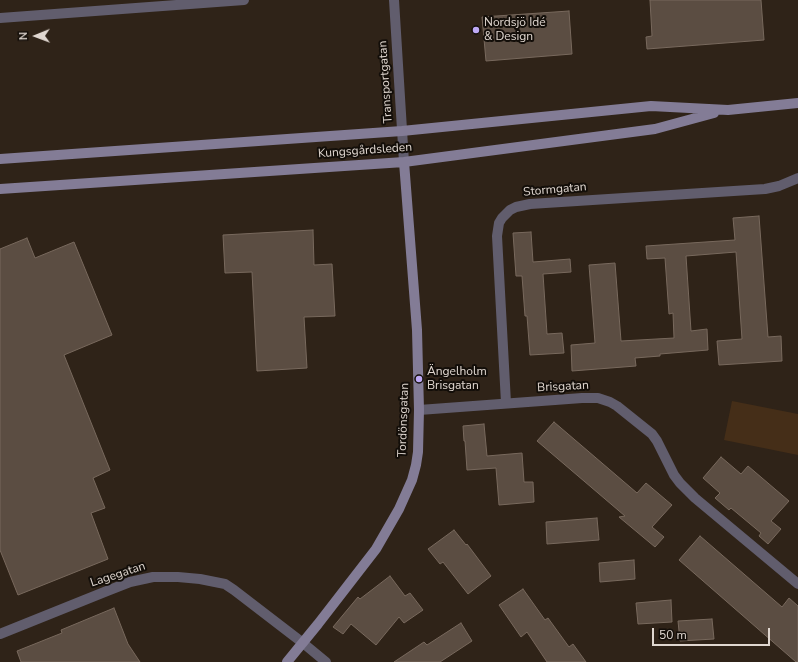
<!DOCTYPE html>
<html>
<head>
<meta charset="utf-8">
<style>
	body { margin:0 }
	#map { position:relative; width:798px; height:662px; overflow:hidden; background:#2f2318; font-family:"Nunito Sans",sans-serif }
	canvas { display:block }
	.north { position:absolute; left:16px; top:16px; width:40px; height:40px; -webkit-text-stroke:3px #130e09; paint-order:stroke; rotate:269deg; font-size:11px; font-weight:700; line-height:16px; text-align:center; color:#e0d7d0 }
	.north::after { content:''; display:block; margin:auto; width:14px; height:18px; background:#e0d7d0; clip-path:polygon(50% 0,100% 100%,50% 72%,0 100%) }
	.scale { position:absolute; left:652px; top:628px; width:118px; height:18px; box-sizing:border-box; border:2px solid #e0d7d0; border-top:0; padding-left:5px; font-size:12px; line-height:14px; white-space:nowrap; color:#e0d7d0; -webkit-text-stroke:3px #130e09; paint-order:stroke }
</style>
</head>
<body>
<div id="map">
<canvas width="798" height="662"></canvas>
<div class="north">N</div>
<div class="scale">50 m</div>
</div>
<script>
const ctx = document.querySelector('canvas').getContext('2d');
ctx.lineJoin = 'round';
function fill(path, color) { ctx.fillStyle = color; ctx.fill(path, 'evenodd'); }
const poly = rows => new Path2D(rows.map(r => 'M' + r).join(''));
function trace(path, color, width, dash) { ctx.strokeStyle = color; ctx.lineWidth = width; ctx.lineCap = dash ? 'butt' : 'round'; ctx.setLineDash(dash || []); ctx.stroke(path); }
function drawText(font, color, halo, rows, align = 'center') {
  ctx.font = font + ' "Nunito Sans",sans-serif'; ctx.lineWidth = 4; ctx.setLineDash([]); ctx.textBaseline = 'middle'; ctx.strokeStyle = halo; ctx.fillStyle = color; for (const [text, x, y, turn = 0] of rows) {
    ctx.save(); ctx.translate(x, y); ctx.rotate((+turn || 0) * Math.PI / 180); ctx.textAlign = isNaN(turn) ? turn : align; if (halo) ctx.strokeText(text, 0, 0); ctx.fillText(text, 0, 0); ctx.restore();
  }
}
fill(poly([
	[732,401,798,414,798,455,724,440]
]), '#452e18');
const building = poly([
	[650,0,761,0,764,40,647,49,646,37,652,36,650,0],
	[569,11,572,54,486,61,482,17,569,11],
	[759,216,768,337,781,336,782,361,719,365,717,341,742,339,736,252,686,256,691,331,707,329,708,350,660,354,660,356,635,358,636,366,572,371,571,345,595,343,589,265,615,263,621,341,674,338,673,313,669,314,665,258,647,259,646,246,735,240,733,218,759,216],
	[313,230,314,265,332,264,335,316,304,317,307,368,257,371,252,272,225,273,223,235,313,230],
	[531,232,533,262,570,259,571,272,543,274,547,334,562,333,564,353,530,355,527,316,525,316,522,276,516,276,513,233,531,232],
	[27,238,35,258,74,242,112,335,64,355,110,470,93,478,105,508,91,513,108,559,18,595,0,550,0,249,27,238],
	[554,422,637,493,646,483,672,505,652,527,664,537,655,547,619,517,625,516,537,441,554,422],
	[484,424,487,456,522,453,524,482,533,482,534,502,499,505,496,468,467,470,465,441,464,441,463,426,484,424],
	[721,457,741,474,748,466,789,501,771,521,781,529,768,544,759,536,761,533,731,508,729,510,715,498,720,493,703,478,721,457],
	[597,518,599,540,547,544,546,522,597,518],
	[454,530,466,545,467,544,491,576,468,594,443,562,440,564,428,549,454,530],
	[700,536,782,607,789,598,798,606,798,662,796,662,679,560,700,536],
	[634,560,635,579,600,582,599,563,634,560],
	[390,576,405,596,410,593,423,610,404,623,399,617,376,645,351,624,343,634,333,627,358,597,360,599,390,576],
	[523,589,545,620,548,618,569,647,573,644,586,662,547,662,527,632,521,637,499,605,523,589],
	[671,600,672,622,638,624,636,603,671,600],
	[114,608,128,644,140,662,21,662,17,651,62,633,61,630,114,608],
	[712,619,714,639,680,641,678,621,712,619],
	[461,623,472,641,440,662,394,662,424,642,427,645,461,623]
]);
fill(building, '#5b4d42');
trace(building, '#78695d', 1);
trace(poly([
	[394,0,404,162],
	[0,18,244,0],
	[506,403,497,236,499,223,502,218,510,210,516,207,530,204,765,189,779,186,798,178],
	[419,410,582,398,598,398,610,402,617,406,652,434,657,441,674,475,680,483,695,498,798,584],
	[0,634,107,591,130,582,153,577,178,577,200,579,225,584,234,590,303,643,326,662]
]), '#615d6d', 10);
trace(poly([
	[0,159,402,131,651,106,728,110,798,103],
	[0,189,404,162,655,129,714,113],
	[287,662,318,624,376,549,399,509,412,480,416,465,418,452,419,410,417,330,404,162]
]), '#837c96', 10);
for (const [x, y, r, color] of [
	[476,30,4,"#bea9f5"],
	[419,379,4,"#bea9f5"]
]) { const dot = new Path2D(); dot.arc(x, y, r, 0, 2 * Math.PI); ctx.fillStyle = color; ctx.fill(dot); trace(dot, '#130e09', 1.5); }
drawText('12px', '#e0d7d0', '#130e09', [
	["Nordsjö Idé",484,23],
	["& Design",484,37],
	["Ängelholm",427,372],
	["Brisgatan",427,386]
], 'left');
drawText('12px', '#e0d7d0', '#130e09', [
	["Transportgatan",386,82,-94],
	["Kungsgårdsleden",365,151,-4],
	["Stormgatan",555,190,-5],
	["Brisgatan",563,387,-3],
	["Tordönsgatan",404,420,-88],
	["Lagegatan",118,575,-18]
]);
</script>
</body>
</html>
